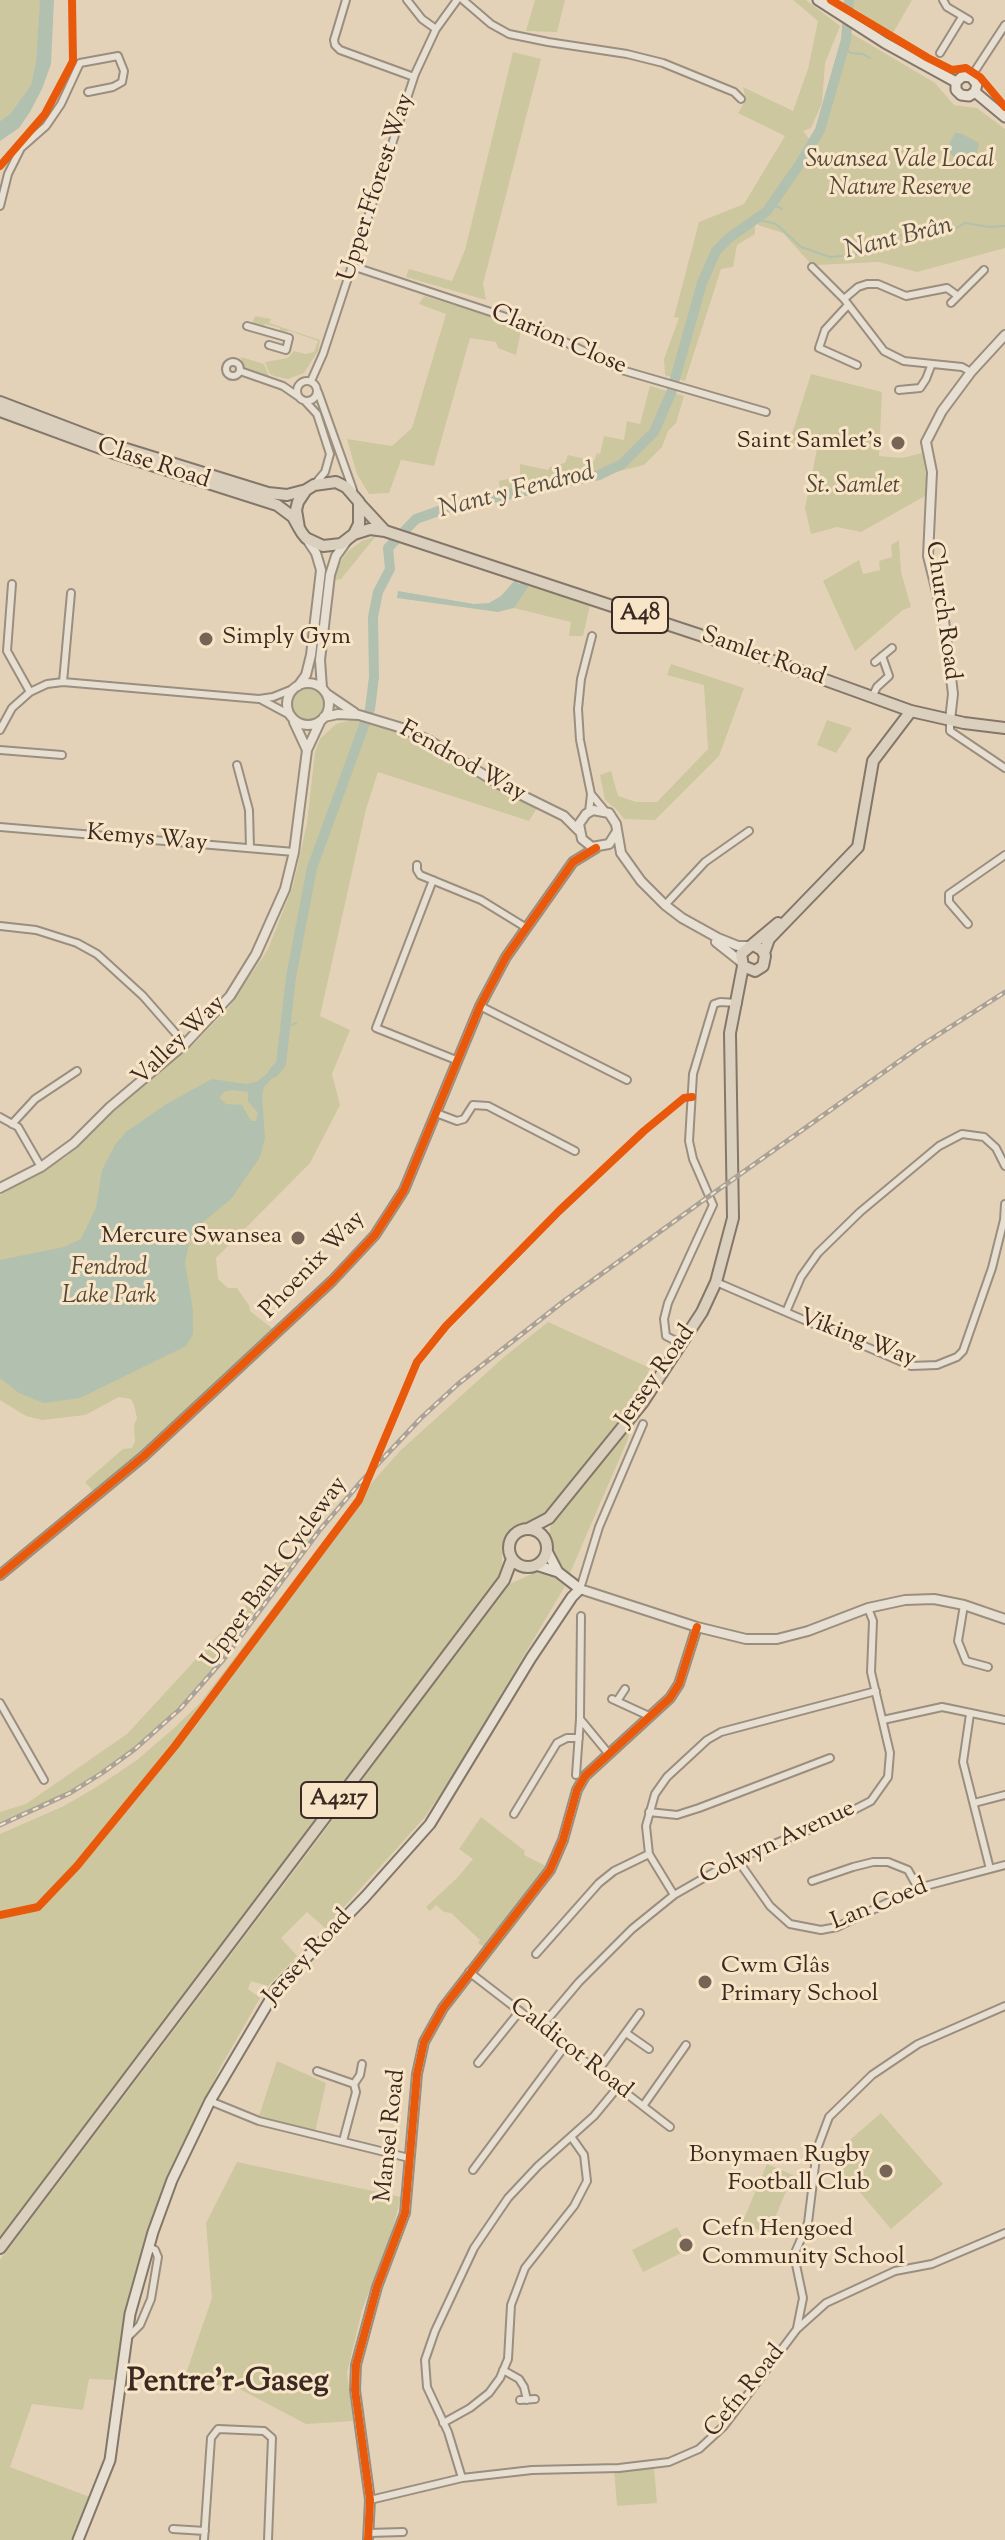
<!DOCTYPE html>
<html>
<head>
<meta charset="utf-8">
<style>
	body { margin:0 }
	canvas { display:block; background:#e4d2b8 }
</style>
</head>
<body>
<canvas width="1005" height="2540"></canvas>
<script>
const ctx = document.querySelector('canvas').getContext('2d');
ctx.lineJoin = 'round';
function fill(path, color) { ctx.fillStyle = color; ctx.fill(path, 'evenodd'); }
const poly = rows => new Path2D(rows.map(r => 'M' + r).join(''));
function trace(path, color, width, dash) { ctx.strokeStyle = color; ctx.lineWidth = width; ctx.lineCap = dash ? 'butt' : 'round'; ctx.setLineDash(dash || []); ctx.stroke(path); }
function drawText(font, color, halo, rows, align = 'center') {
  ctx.font = font + ' "Sorts Mill Goudy",serif'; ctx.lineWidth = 6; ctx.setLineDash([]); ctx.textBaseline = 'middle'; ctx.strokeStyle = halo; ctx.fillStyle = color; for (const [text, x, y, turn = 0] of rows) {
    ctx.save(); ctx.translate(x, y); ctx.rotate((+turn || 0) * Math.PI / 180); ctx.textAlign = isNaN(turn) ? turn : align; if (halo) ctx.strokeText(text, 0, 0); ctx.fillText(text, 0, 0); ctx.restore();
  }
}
fill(poly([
	[0,0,40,0,40,5,36,61,31,85,10,114,0,121],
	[535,0,565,0,557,32,526,31],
	[793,0,806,0,840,26,825,63,822,103,811,128,803,131,810,140,804,147,775,197,763,212,755,218,755,234,737,245,733,267,721,269,685,381,665,375,664,359,679,318,674,317,699,222,744,204,785,136,738,113,746,100,743,87,793,111,808,69,818,21],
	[852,0,912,0,893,33,852,7],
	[849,32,935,83,954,105,977,108,1005,129,1005,248,917,272,879,262,817,265,810,263,783,233,758,225,758,220,769,211,817,139,825,119],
	[513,52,541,59,483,284,486,300,406,277,409,269,452,281,465,250],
	[424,296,522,326,516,355,498,348,496,342,470,338,434,466,401,460,389,493,369,494,357,474,347,439,392,446,412,428,446,314,419,304],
	[255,316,271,319,269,323,320,340,318,351,304,373,288,379,274,376,270,374,265,362,288,358,294,351,305,354,314,352,318,341,290,331,279,332,280,328,265,324,264,327,252,324],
	[241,357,264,364,269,376,243,368],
	[811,374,882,392,879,456,902,458,922,453,928,486,925,496,861,532,837,527,811,534,805,508,817,449,789,443],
	[650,386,684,396,676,423,668,431,662,447,644,465,501,501,499,481,520,476,520,464,548,470,550,467,565,463,568,455,594,461,597,453,600,454,604,436,624,440,627,421,640,424],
	[376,536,341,579,335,580,338,566,347,552,362,541],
	[899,540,901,572,911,607,903,610,855,651,823,581,859,560,863,574,880,570,879,561,892,557,891,545],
	[529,586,590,605,583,636,569,636,571,622,514,608],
	[671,664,744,688,719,756,655,820,624,819,617,810,605,800,600,775,611,771,618,796,636,802,657,802,708,749,704,685,667,675],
	'292 704a18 18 0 1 1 36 0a18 18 0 1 1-36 0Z',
	[356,719,397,732,435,749,472,773,537,808,529,821,378,772,366,809,320,1016,350,1030,332,1074,340,1105,310,1163,216,1258,218,1279,228,1288,237,1288,249,1305,250,1311,273,1329,162,1434,94,1492,85,1482,123,1449,132,1448,135,1442,134,1425,137,1418,134,1405,131,1399,119,1397,85,1415,42,1420,26,1416,0,1400,0,1195,66,1157,132,1094,194,1044,230,1006,268,949,293,886,307,823,315,752,320,739,336,724],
	[827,720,852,728,836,753,817,745],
	[548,1322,650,1368,637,1397,544,1516,509,1532,502,1549,502,1570,491,1589,0,2238,0,1834,64,1806,103,1783,137,1760,173,1729,199,1704,345,1513,400,1451,504,1357],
	[632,1422,628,1439,570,1573,562,1569,551,1554,549,1536,551,1523],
	[317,1528,214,1666,180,1705,142,1741,101,1771,62,1795,0,1822,0,1812,26,1804,127,1734],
	[534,1573,549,1574,565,1586,460,1764,425,1817,325,1928,307,1912,281,1938,297,1956,268,1986,251,1981,248,1989,260,1998,220,2068,167,2181,135,2273,115,2380,89,2379,83,2410,32,2404,10,2467,90,2497,71,2540,0,2540,0,2260,323,1833,505,1586],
	[481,1817,525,1851,524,1855,548,1867,486,1948,478,1943,480,1940,451,1913,444,1912,436,1905,430,1911,426,1907,458,1877,473,1859,459,1849],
	[277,2061,326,2083,315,2132,258,2119],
	[881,2113,943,2184,891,2229,830,2157],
	[237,2162,401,2197,391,2235,362,2310,347,2373,353,2421,306,2424,236,2387,183,2382,212,2298,206,2223],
	[767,2164,793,2175,768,2234,742,2223],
	[677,2227,689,2249,643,2272,632,2250],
	[654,2467,657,2503,617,2506,614,2469]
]), '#ccc79e');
fill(poly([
	[40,0,54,0,51,64,42,89,30,112,19,128,0,141,0,121,10,114,31,85,36,61],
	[955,133,960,133,979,143,975,161,954,157,950,153,947,148],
	[515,580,519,584,522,582,529,586,514,608,498,612,397,598,398,591,474,604,489,603,501,596],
	[269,1072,274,1076,264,1087,262,1095,265,1138,260,1157,231,1199,202,1223,190,1239,185,1263,193,1310,193,1334,186,1346,80,1398,44,1403,19,1393,0,1378,0,1260,64,1247,81,1239,96,1208,102,1170,115,1145,126,1132,165,1105,212,1079,246,1084,258,1081],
	[232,1090,248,1092,248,1101,258,1113,256,1121,251,1121,242,1105,226,1104,219,1098,224,1092]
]), '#b2c0b0');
trace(poly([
	[844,45,850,53,863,54,870,58],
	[833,70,835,72],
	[772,204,782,209],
	[756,219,776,224,801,247,830,257,863,254,872,247,904,234,918,233,923,238,932,238,945,235,965,223,989,227,1005,226],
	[286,1027,296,1023]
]), '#b2c0b0', 2);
trace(poly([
	[273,1073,281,1064,291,977,312,868,370,709,374,677,373,617,378,592,390,569,388,548,416,519,450,507,599,475,622,464,654,432,671,393,702,283,716,251,729,238,767,211,799,165,820,130,846,40,849,0]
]), '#b2c0b0', 10);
const minor = poly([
	[346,0,334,40,335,45,340,50,414,77],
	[407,0,422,19,436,29],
	[463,0,491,24,509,34,548,42,627,54,663,63,734,92,741,99],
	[943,0,947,7,969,20],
	[940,53,962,17],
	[971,77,1005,25],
	[0,206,8,174,21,148,46,126,61,104,80,63,118,56,124,71,122,82,113,87,88,92],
	[352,266,530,325,625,371,766,412],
	[812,267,844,299,884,351,904,361,962,367,971,372],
	[844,299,858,287,867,284,878,284,906,296,947,288,958,296],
	[951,303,984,270],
	[848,305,825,330,819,348,857,365],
	[247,326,289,338,286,350,269,345],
	'226 369a7 7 0 1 1 14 0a7 7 0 1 1-14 0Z',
	[240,371,283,386,299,397],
	'297 391a10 10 0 1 1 20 0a10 10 0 1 1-20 0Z',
	[311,381,323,354,415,74,436,29,457,0],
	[899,390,920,388,926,379,931,366],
	[318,392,353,490],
	[305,401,317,414,330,454,325,472,314,485],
	[12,584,7,651,30,692],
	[875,662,892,648],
	[63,682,71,593],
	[872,697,877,687,889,676,882,656],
	[262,700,290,715],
	[950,720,950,731,1005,768],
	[0,730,12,708,30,692,47,684,63,682,259,699,273,697,293,689],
	[0,750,62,755],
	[237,765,249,810,250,848],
	[591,794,605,811],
	[589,812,591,794,580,740,578,709,581,679,592,636],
	[0,827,294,852],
	[417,865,417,870,420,875,481,900,525,927],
	[433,880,376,1028,456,1060],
	[665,905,705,862,749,831],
	[968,924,949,902,949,894,1005,855],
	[0,926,36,930,77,943,97,954,143,996,185,1044],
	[480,1006,627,1080],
	[436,1113,457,1121,464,1119,473,1105,488,1106,575,1151],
	[0,1117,18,1127,41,1167],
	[12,1124,35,1099,77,1071],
	[716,1282,911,1366,937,1365,957,1357,963,1351,992,1268,1004,1220,1005,1204],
	[786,1312,801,1277,818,1253,860,1212,939,1146,962,1134,984,1137,996,1148,1005,1166],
	[682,1344,666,1336,664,1319,668,1303,713,1205,693,1159,689,1141,693,1074,714,1004,720,1002,738,1003],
	[580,1589,599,1527,643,1424],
	[964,1605,958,1641,966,1661,988,1667],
	[612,1699,649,1716],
	[617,1701,625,1689],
	[0,1703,44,1780],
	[970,1714,963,1762,990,1869],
	[580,1719,608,1753],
	[883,1720,942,1707,1005,1720],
	[576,1775,580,1719,581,1616],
	[974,1803,1005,1795],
	[649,1812,677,1815,699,1808,830,1758],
	[514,1814,557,1743,567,1738,579,1738],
	[737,1859,770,1906,790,1924,821,1930,837,1927,918,1888,1005,1865],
	[812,1881,853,1867,873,1862,888,1862,908,1870,918,1888],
	[674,1895,649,1854,646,1826,655,1794,667,1777,707,1740,721,1732,876,1691],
	[536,1954,599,1883,614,1871,649,1854],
	[469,1972,670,2127],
	[541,2027,579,1982,632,1929,674,1895,737,1859,838,1818,871,1801,888,1777,890,1753,871,1672,873,1621,868,1608],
	[626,2033,649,2049],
	[478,2063,520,2011],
	[317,2071,354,2084,356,2092,343,2141],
	[597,2072,640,2013],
	[354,2084,360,2075,362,2064],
	[210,2101,259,2121,409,2158],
	[643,2106,686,2045],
	[473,2170,565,2046],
	[797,2328,803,2298,794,2255,808,2223,817,2149,829,2117,872,2075,918,2044,1005,2006],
	[127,2338,140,2325,151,2299,158,2257,155,2250,149,2247],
	[503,2370,519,2379,524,2387,527,2400],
	[520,2400,535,2399],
	[443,2423,470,2408,489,2393,500,2378,508,2359,511,2305,525,2268,574,2206,587,2181,584,2155,572,2138],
	[462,2478,448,2432,427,2387,425,2360,435,2331,474,2248,508,2198,538,2166,594,2116,618,2087],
	[370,2500,462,2478,532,2470,619,2468,669,2462,699,2449,724,2426,797,2329,826,2303,895,2271,932,2264,1005,2233],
	[173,2529,205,2531],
	[368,2533,403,2532],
	[204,2540,211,2438,218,2429,264,2431,272,2438,268,2540]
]);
const tertiary = poly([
	'287 704a21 21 0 1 1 42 0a21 21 0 1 1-42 0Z',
	[298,686,306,675,311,655,321,570,316,553,306,538],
	[322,688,320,660,330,575,336,556,346,542],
	[327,694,355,713],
	[324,717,338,714,359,715,402,728,430,741,497,783,564,816,579,831],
	[950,720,953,694,944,620,928,556,932,472,926,442,942,411,971,372,1005,335],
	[294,722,307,750],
	[616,833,609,844,592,847,582,839,579,824,586,814,593,810,609,813,616,824,621,853,641,881,665,905,682,918,718,938,738,946,750,946],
	[716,942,740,961],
	[0,1188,41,1167,74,1143,110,1107,185,1044,230,996,256,954,285,889,294,852,307,750,320,722],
	[0,1575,144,1456,332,1281,375,1235,404,1190,480,1006,506,957,573,862,596,848],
	[580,1589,697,1627,746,1639,777,1639,808,1631,868,1608,905,1600,934,1599,964,1605,1005,1619],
	[368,2540,370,2500,355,2390,356,2365,377,2287,405,2213,417,2074,424,2042,443,2008,550,1870,563,1840,577,1790,585,1776,670,1698,679,1684,697,1627]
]);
const secondary = poly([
	[818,0,885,43,956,82,956,90,961,95,969,96,975,92],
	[956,82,963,76,971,77,977,84,975,92],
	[975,92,1005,117],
	[547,1551,558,1572],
	[78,2540,110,2460,130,2314,153,2232,172,2180,210,2101,277,1988,365,1897,430,1824,531,1658,572,1597,580,1589,558,1572,536,1565]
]);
const primary = poly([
	[0,402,110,444,268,493,287,495,306,490],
	[0,411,114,453,277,505,293,517,299,528,302,533,306,538,323,546,341,544,354,534,359,524,359,502,346,487,336,482,314,485,306,490,298,502,296,510,299,528],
	[360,504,384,530],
	[354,534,370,529,385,531,712,639,911,711,964,723,1005,728],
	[753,945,762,950,765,956,763,966,755,971,743,966,741,954,778,923],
	[764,953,769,939,858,847,873,761,911,711],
	'509 1548a19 19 0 1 1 38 0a19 19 0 1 1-38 0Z',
	[528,1529,549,1518,643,1402,702,1312,716,1282,733,1218,730,1033,743,966],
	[0,2248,504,1580,512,1559]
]);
trace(minor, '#9a8e7f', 10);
trace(tertiary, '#9a8e7f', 12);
trace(secondary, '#83776a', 13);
trace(primary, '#83776a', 14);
trace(minor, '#e7dfd2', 6);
trace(tertiary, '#e7dfd2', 8);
trace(secondary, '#e7dfd2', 9);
trace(primary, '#dbcfbd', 10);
const rail = poly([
	[0,1825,70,1793,102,1773,135,1749,180,1709,223,1660,319,1531,359,1484,421,1418,458,1384,564,1301,701,1202,922,1045,1005,992]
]);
trace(rail, '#a9a298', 5);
trace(rail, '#f8e4c6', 2, [6]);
trace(poly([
	[831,0,928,58,952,70,966,68,980,77,1005,107],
	[0,166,45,114,73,61,72,0],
	[0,1575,144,1456,332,1281,375,1235,404,1190,480,1006,506,957,573,862,596,848],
	[0,1915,38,1907,77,1866,175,1746,359,1500,417,1362,446,1326,559,1211,644,1131,684,1098,692,1097],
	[368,2540,370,2500,355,2390,356,2365,377,2287,405,2213,417,2074,424,2042,443,2008,550,1870,563,1840,577,1790,585,1776,670,1698,679,1684,697,1627]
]), '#e8590c', 8);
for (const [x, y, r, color] of [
	[898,443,8,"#766557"],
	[206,639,8,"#766557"],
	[298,1238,8,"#766557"],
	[705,1982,8,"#766557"],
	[886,2171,8,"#766557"],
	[686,2245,8,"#766557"]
]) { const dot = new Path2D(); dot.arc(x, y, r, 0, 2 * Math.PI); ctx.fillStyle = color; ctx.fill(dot); trace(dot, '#f8e4c6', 3); }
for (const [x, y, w] of [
	[640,615,56],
	[339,1800,76]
]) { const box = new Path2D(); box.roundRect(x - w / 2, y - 18, w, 36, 6); ctx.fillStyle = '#f8e4c6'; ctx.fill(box); trace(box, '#3a2a23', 2); }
drawText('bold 22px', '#3a2a23', null, [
	["A48",640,615],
	["A4217",339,1800]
]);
drawText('italic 24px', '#534837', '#f8e4c6', [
	["Swansea Vale Local",900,162],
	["Nature Reserve",900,190],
	["St. Samlet",853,488],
	["Fendrod",109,1270],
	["Lake Park",109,1298]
]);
drawText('24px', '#3a2a23', '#f8e4c6', [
	["Upper Fforest Way",378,188,-72],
	["Clarion Close",558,341,23],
	["Clase Road",153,465,18],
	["Church Road",941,611,82],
	["Samlet Road",763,658,20],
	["Fendrod Way",462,763,29],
	["Kemys Way",147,840,5],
	["Valley Way",180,1042,-44],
	["Phoenix Way",314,1266,-46],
	["Viking Way",857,1340,21],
	["Jersey Road",657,1377,-55],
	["Upper Bank Cycleway",276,1573,-54],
	["Colwyn Avenue",778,1844,-25],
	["Lan Coed",880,1906,-22],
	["Jersey Road",309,1958,-48],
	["Caldicot Road",570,2050,38],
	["Mansel Road",392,2136,-84],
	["Cefn Road",746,2392,-51]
]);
drawText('24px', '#3a2a23', '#f8e4c6', [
	["Saint Samlet's",882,443],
	["Simply Gym",222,639,"left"],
	["Mercure Swansea",282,1238],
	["Cwm Glâs",721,1968,"left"],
	["Primary School",721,1996,"left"],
	["Bonymaen Rugby",870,2157],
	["Football Club",870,2185],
	["Cefn Hengoed",702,2231,"left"],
	["Community School",702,2259,"left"]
], 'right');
drawText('italic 26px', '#534e45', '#f8e4c6', [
	["Nant Brân",899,240,-14],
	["Nant y Fendrod",517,493,-14]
]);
drawText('bold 32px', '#3a2a23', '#f8e4c6', [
	["Pentre'r-Gaseg",228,2385]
]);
</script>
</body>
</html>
